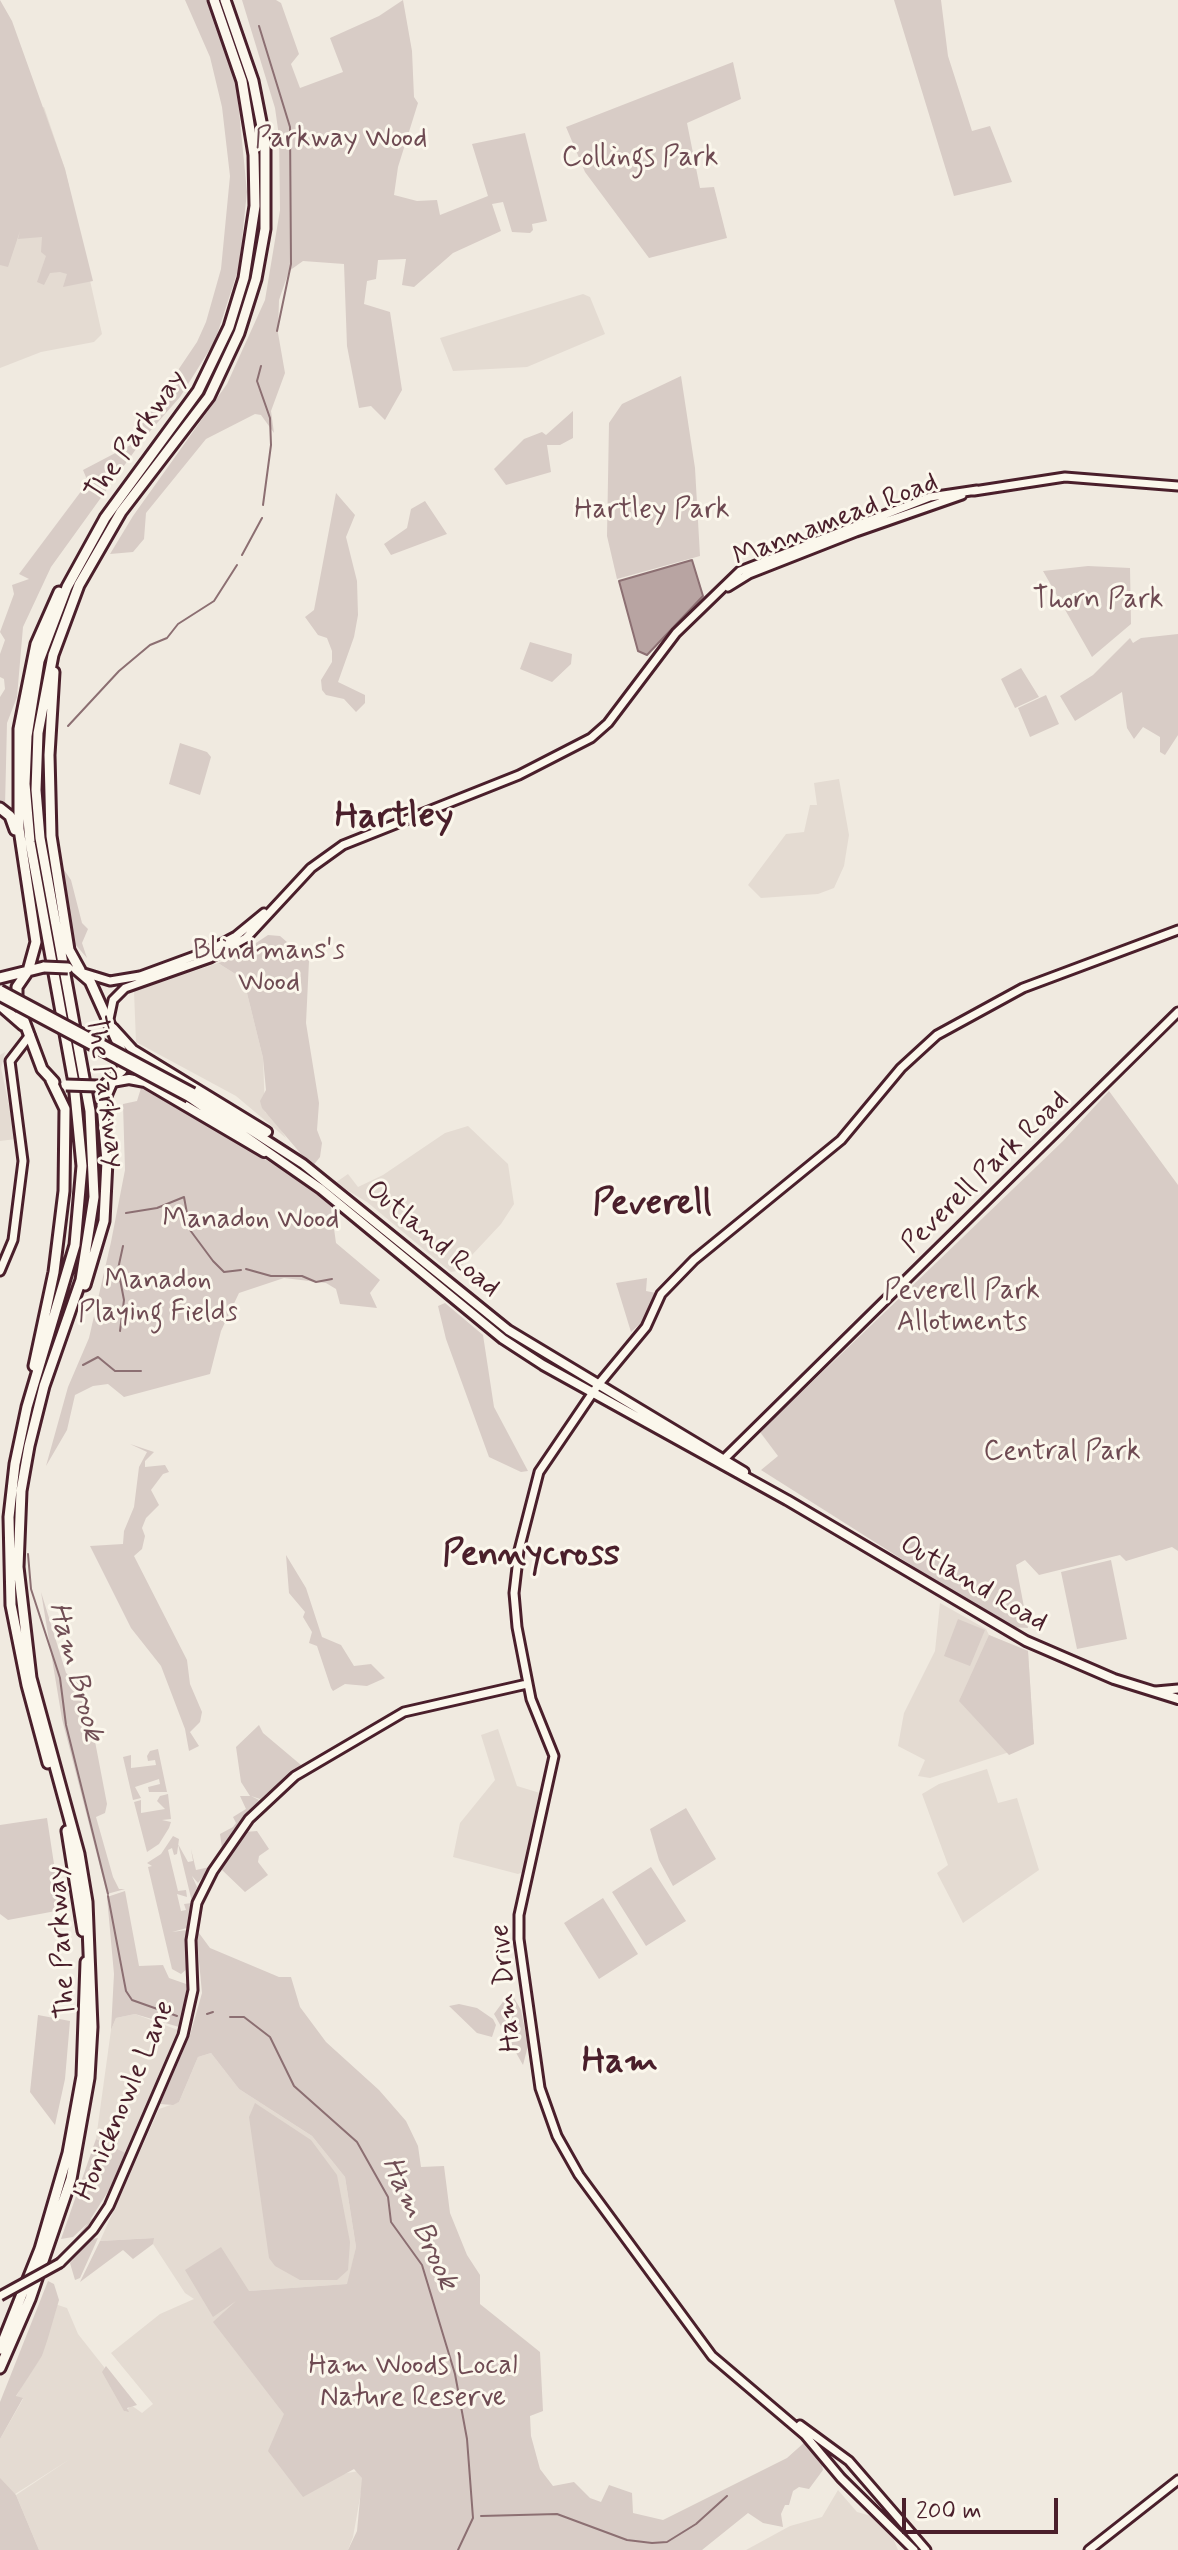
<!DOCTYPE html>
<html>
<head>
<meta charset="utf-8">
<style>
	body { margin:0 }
	#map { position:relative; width:1178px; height:2550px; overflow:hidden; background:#f0eae0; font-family:Mynerve,sans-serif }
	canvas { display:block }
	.scale { position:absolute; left:902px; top:2498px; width:156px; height:36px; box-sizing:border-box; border:4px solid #4a1f2b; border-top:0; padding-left:10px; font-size:24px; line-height:28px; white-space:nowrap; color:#4a1f2b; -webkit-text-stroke:6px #fbf7ec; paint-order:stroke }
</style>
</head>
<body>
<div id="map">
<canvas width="1178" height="2550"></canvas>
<div class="scale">200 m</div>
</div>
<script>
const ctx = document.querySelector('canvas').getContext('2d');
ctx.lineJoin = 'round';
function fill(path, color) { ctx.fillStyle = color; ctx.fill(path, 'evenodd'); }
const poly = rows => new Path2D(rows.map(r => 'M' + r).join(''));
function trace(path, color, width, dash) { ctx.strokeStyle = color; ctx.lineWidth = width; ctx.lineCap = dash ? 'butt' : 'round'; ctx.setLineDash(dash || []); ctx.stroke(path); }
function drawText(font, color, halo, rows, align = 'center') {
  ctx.font = font + ' Mynerve,sans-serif'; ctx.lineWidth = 6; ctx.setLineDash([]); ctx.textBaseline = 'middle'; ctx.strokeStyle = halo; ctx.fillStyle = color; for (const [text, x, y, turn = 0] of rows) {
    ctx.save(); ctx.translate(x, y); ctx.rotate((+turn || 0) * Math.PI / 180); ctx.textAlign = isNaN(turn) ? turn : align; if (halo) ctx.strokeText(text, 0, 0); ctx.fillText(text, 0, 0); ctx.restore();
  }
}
fill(poly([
	[44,107,65,169,102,334,94,342,41,352,0,368,0,121],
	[583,294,590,297,605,334,527,367,453,371,440,338],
	[839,779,849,835,844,866,834,888,818,894,761,898,748,885,786,834,804,832,810,805,817,805,814,783],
	[218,963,240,977,246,989,263,1058,265,1112,275,1119,286,1138,236,1096,136,1042,134,991],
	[5,1052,1,1068,16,1139,0,1141,0,1055],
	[468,1126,508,1164,514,1204,501,1224,457,1271,451,1272,367,1202,335,1183,348,1174,358,1187,383,1175,445,1133],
	[940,1603,986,1629,989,1635,1028,1651,1034,1744,930,1778,918,1776,925,1760,898,1746,904,1713,935,1651],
	[498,1729,517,1786,540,1793,523,1872,518,1874,453,1857,460,1823,495,1780,481,1735],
	[987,1769,998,1803,1017,1798,1039,1870,963,1923,937,1873,948,1865,922,1794,939,1784],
	[135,2014,178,2030,126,2153,96,2139,111,2030,116,2018],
	[211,2053,239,2089,312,2136,345,2177,356,2247,348,2284,249,2291,341,2474,365,2470,353,2537,348,2550,39,2550,16,2495,70,2459,9,2498,0,2484,0,2439,23,2399,16,2397,25,2379,42,2356,55,2304,67,2308,78,2334,104,2367,126,2412,131,2405,142,2413,153,2404,111,2353,160,2314,194,2299,185,2293,153,2244,153,2238,100,2241,159,2109,179,2102,198,2057],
	[838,2490,857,2512,871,2516,891,2533,898,2550,746,2550,790,2526,822,2517]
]), '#e4dbd2');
fill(poly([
	[0,0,12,21,65,169,93,281,63,287,67,274,60,272,50,273,44,285,37,282,46,256,41,252,42,237,18,239,20,231,8,267,0,265],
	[185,0,207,0,217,20,236,80,247,192,239,267,215,341,180,397,144,438,51,567,23,627,17,697,7,723,5,806,0,804,0,697,5,689,4,679,0,677,0,654,5,640,0,632,14,594,12,585,29,579,19,574,88,482,83,470,144,438,139,428,197,342,206,322,221,269,230,176,222,107,210,57],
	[242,0,276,0,281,3,299,54,291,64,300,88,343,72,330,38,379,16,403,0,412,51,414,97,418,103,398,167,394,195,417,201,437,200,440,215,488,196,472,144,525,133,547,221,532,224,533,230,530,233,512,232,503,202,492,204,501,231,453,253,414,287,402,285,406,259,378,260,376,279,367,281,364,304,390,312,402,390,385,420,371,406,359,408,347,346,344,264,303,261,289,271,279,300,278,333,285,373,271,411,274,433,261,415,255,414,206,439,146,513,144,539,133,552,110,554,133,516,227,384,265,300,280,210,279,136,275,108],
	[894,0,941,0,948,56,972,131,990,126,1012,182,954,196],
	[733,62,741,99,687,123,700,188,714,187,727,238,649,258,585,172,566,127],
	[681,376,695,468,700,556,617,579,607,536,609,423,622,404],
	[573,411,573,438,560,445,547,445,551,472,506,485,494,469,524,439,542,432,546,435],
	[336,493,355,515,346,537,357,581,358,615,354,637,338,682,365,695,365,703,356,712,344,699,326,695,322,690,321,680,332,662,332,651,327,638,318,635,305,617,314,610],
	[425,501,447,534,391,555,384,544,407,528,411,509],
	[1088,566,1130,568,1131,624,1092,657,1043,571],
	[1178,634,1178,735,1165,755,1160,752,1160,737,1143,727,1134,739,1127,728,1122,692,1075,721,1060,696,1093,675,1130,638,1133,643,1141,638],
	[530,642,572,654,571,664,552,682,520,669],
	[1021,668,1039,697,1015,708,1001,679],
	[1046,695,1059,724,1030,737,1018,708],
	[180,743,207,752,211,757,200,795,169,784],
	[60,864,71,880,82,923,88,929,82,943,87,958,75,944],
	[268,935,280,936,309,961,306,1023,319,1103,317,1130,322,1143,320,1157,312,1167,262,1108,260,1101,266,1090,263,1058,246,989,240,977,218,963,232,959],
	[141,1088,222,1132,330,1200,336,1243,380,1280,370,1293,377,1308,340,1304,336,1289,326,1283,284,1278,239,1293,221,1331,210,1374,124,1397,108,1384,93,1386,75,1395,67,1430,46,1466,68,1387,89,1338,111,1242,125,1170,123,1104,137,1101],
	[1109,1091,1178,1185,1178,1551,1172,1547,1126,1561,1120,1555,1039,1575,1025,1560,1016,1565,1028,1628,1009,1627,761,1470,778,1456,760,1432,1063,1141],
	[647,1278,646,1291,656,1293,644,1320,631,1332,616,1283],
	[445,1303,483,1335,494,1407,528,1471,521,1472,489,1457,446,1339,438,1306],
	[130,1444,154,1452,145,1461,145,1467,165,1465,169,1472,163,1474,151,1490,159,1505,146,1518,142,1528,145,1536,142,1549,134,1556,187,1660,190,1684,202,1712,200,1722,190,1732,199,1746,189,1751,185,1729,161,1666,131,1628,90,1546,123,1544,124,1531,134,1507,139,1467,147,1452],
	[286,1555,306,1588,322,1637,341,1645,354,1666,371,1664,385,1678,367,1686,345,1684,333,1691,331,1688,317,1646,309,1643,312,1632,303,1617,305,1612,289,1593],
	[1111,1560,1127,1639,1077,1649,1061,1572],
	[41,1592,66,1673,85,1689,107,1804,105,1813,96,1817,113,1877,119,1889,125,1889,107,1894,62,1719],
	[958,1619,985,1630,970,1666,944,1656],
	[989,1635,1028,1651,1034,1744,1009,1755,959,1701],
	[259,1725,263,1733,301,1765,260,1799,251,1796,259,1800,222,1848,220,1834,233,1827,236,1823,233,1817,246,1809,240,1796,250,1796,241,1782,236,1747],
	[158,1749,167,1792,149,1792,148,1787,160,1784,159,1779,135,1787,141,1798,133,1800,123,1757,131,1755,131,1768,156,1765,155,1760,148,1761,147,1756,150,1751],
	[168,1794,171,1819,162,1820,171,1822,169,1828,159,1844,147,1852,134,1802,141,1800,141,1813,165,1809,157,1801,160,1796],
	[686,1808,716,1859,673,1886,659,1860,650,1829],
	[47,1818,61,1910,8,1920,0,1914,0,1825],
	[257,1831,269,1849,259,1856,258,1862,268,1875,245,1892,221,1869,245,1832],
	[173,1836,179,1839,177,1854,174,1855,172,1848,168,1850,178,1891,186,1890,187,1897,177,1894,181,1911,186,1910,184,1904,192,1903,187,1928,172,1932,187,1930,188,1968,181,1974,172,1969,148,1867,152,1866,147,1863,161,1854],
	[178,1844,188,1862,193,1861,191,1849,196,1870,210,1867,198,1883,192,1876,197,1887,192,1902],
	[651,1867,686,1921,646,1946,612,1892],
	[125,1891,139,1966,163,1965,169,1978,189,1985,179,2027,135,2014,116,2018,111,2030,114,1974,107,1897],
	[603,1898,638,1954,599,1979,564,1923],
	[196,1929,210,1948,279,1977,291,1977,300,2007,326,2042,379,2090,406,2121,418,2146,421,2167,444,2166,450,2213,467,2255,480,2275,480,2304,540,2352,543,2411,530,2416,531,2436,540,2469,553,2486,574,2482,590,2498,601,2502,609,2485,632,2493,633,2513,663,2520,787,2458,806,2441,821,2461,823,2470,809,2489,799,2487,793,2491,789,2505,785,2505,781,2514,783,2527,763,2523,748,2513,702,2550,348,2550,357,2531,362,2478,354,2469,303,2497,268,2451,284,2414,213,2322,236,2301,213,2317,185,2270,221,2247,249,2291,347,2284,356,2247,345,2177,312,2136,239,2089,211,2053,198,2057,179,2102,173,2105,160,2104,190,2035,202,1993],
	[513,1996,521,2010,528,2046,523,2065,494,2014,505,1999],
	[459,2004,477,2008,493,2019,496,2025,492,2037,477,2033,449,2006],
	[38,2015,70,2021,65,2079,55,2125,30,2092],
	[255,2103,311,2140,337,2175,350,2242,348,2270,337,2280,300,2280,275,2266,269,2258,249,2117],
	[96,2139,126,2153,109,2190,90,2220,98,2215,68,2248,88,2223,73,2237,61,2239],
	[98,2238,80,2278,75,2280,70,2263,92,2239],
	[154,2238,153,2244,133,2259,123,2250,80,2282,100,2241],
	[48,2281,54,2284,59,2300,48,2338,42,2356,16,2396,23,2398,0,2439,0,2402],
	[106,2366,137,2405,127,2408,129,2412,124,2411,102,2372],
	[0,2478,16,2495,39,2550,0,2550]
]), '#d8ccc6');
const water = poly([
	[692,560,703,596,647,655,638,651,619,581,692,560]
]);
fill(water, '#b8a4a2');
trace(water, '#8c6f72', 2);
trace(poly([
	[259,26,290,127,291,264,277,331],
	[261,366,257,381,270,418,271,445,263,505],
	[242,555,262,518],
	[68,726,119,671,150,645,167,638,178,624,214,601,237,565],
	[126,1213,157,1208,184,1197,190,1230,213,1261,224,1272,241,1270],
	[246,1269,271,1276,302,1276,316,1282,332,1279],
	[120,1331,124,1300,118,1269,123,1246],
	[83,1365,98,1357,115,1371,141,1371],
	[28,1554,31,1589,60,1678,66,1725,108,1894],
	[108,1896,126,1991,132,2000,177,2016],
	[207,2014,213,2012],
	[230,2017,244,2017,270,2037,294,2086,357,2142,388,2197,391,2222,422,2265,455,2374,467,2439,473,2518,458,2550],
	[481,2516,557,2514,627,2540,652,2543,667,2542,696,2524,727,2496]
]), '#8c6f72', 2);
const secondary = poly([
	[974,491,1065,477,1178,486],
	[728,587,749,574,856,532,962,495],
	[84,973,110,981,140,976,208,951,236,936,264,913],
	[109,1019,113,1000,125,988,210,958,246,938,311,868,343,845,519,775,591,738,608,723,676,633,740,571,930,497,977,490],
	[0,1271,13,1240,23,1161,10,1061,30,1035],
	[721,1462,1178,1012],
	[1156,1691,1178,1689],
	[60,2263,93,2230,109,2206,183,2035,193,1990,191,1940,197,1903,213,1871,249,1819,295,1776,404,1712,527,1684],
	[800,2425,849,2461,926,2550],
	[914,2550,841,2478,805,2435,712,2356,579,2175,557,2136,540,2088,519,1939,519,1915,554,1756,531,1699,517,1627,514,1593,519,1550,539,1472,598,1385,646,1327,661,1294,694,1260,841,1140,901,1068,937,1035,1023,988,1178,930],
	[1089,2550,1178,2480]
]);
const primary = poly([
	[113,1028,133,1050,267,1132],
	[112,1082,129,1079,145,1082,264,1152],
	[193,1093,303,1164,508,1330,744,1472],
	[189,1097,321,1189,503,1339,543,1365,787,1500,1026,1641,1114,1679,1178,1699]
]);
const highway = poly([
	[54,672,49,755,51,836,69,950,80,970],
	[0,808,10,816,15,830],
	[76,969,90,981,122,1052,122,1070,106,1084],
	[28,971,36,942,19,829,19,729,36,644,59,592],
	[28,971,17,987,17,1002,42,1069,54,1082],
	[0,978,44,967],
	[0,1005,23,1025],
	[85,1285,104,1221,107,1161,102,1105,112,1082],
	[34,1366,54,1272,64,1191,65,1109,51,1080],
	[48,1763,27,1685,11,1605,9,1517,15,1464,27,1407,75,1245,82,1166,74,1083,30,842,25,784,27,736,39,661,67,587,105,518,198,391,229,327,244,278,255,206,254,155,242,81,214,0],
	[67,1831,83,1931],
	[0,2349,40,2249,68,2153,82,2076,86,1962],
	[0,2368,30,2299,71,2179,89,2078,92,2027,87,1902,79,1854,31,1678,18,1567,21,1491,29,1446,44,1386,81,1280,94,1197,90,1111,40,838,36,790,38,733,53,655,79,585,121,512,209,397,239,333,256,279,265,229,265,142,253,81,225,0]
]);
trace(secondary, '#4a1f2b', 13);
trace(primary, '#4a1f2b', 14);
trace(highway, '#4a1f2b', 15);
trace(secondary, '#fbf7ec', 7);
trace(primary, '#fbf7ec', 8);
trace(highway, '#fbf7ec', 9);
const secondaryBridge = poly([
	[0,2296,60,2263]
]);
const primaryBridge = poly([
	[0,990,193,1093],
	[0,996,189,1097]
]);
const highwayBridge = poly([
	[44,967,68,968],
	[66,1085,98,1086]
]);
trace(secondaryBridge, '#4a1f2b', 13, []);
trace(primaryBridge, '#4a1f2b', 14, []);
trace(highwayBridge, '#4a1f2b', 15, []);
trace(secondaryBridge, '#fbf7ec', 7);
trace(primaryBridge, '#fbf7ec', 8);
trace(highwayBridge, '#fbf7ec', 9);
drawText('28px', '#6e4a52', '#fbf7ec', [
	["Parkway Wood",341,140],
	["Collings Park",640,159],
	["Hartley Park",652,511],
	["Thorn Park",1098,601],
	["Blindmans's",269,952],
	["Wood",269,984],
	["Manadon Wood",251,1221],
	["Manadon",158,1282],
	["Playing Fields",158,1314],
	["Peverell Park",962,1292],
	["Allotments",962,1324],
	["Central Park",1062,1453],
	["Ham Woods Local",413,2367],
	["Nature Reserve",413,2399]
]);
drawText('28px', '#4a1f2b', '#fbf7ec', [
	["The Parkway",137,436,-55],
	["Mannamead Road",836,521,-21],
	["The Parkway",104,1092,82],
	["Peverell Park Road",986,1173,-44],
	["Outland Road",432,1240,40],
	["Outland Road",973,1585,30],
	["The Parkway",63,1942,-94],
	["Ham Drive",507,1988,-95],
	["Honicknowle Lane",126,2101,-67]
]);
drawText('italic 30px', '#704e55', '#fbf7ec', [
	["Ham Brook",74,1672,75],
	["Ham Brook",418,2224,65]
]);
drawText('bold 36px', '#4a1f2b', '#fbf7ec', [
	["Hartley",394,818],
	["Peverell",652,1205],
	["Pennycross",531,1556],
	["Ham",620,2063]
]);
</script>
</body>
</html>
